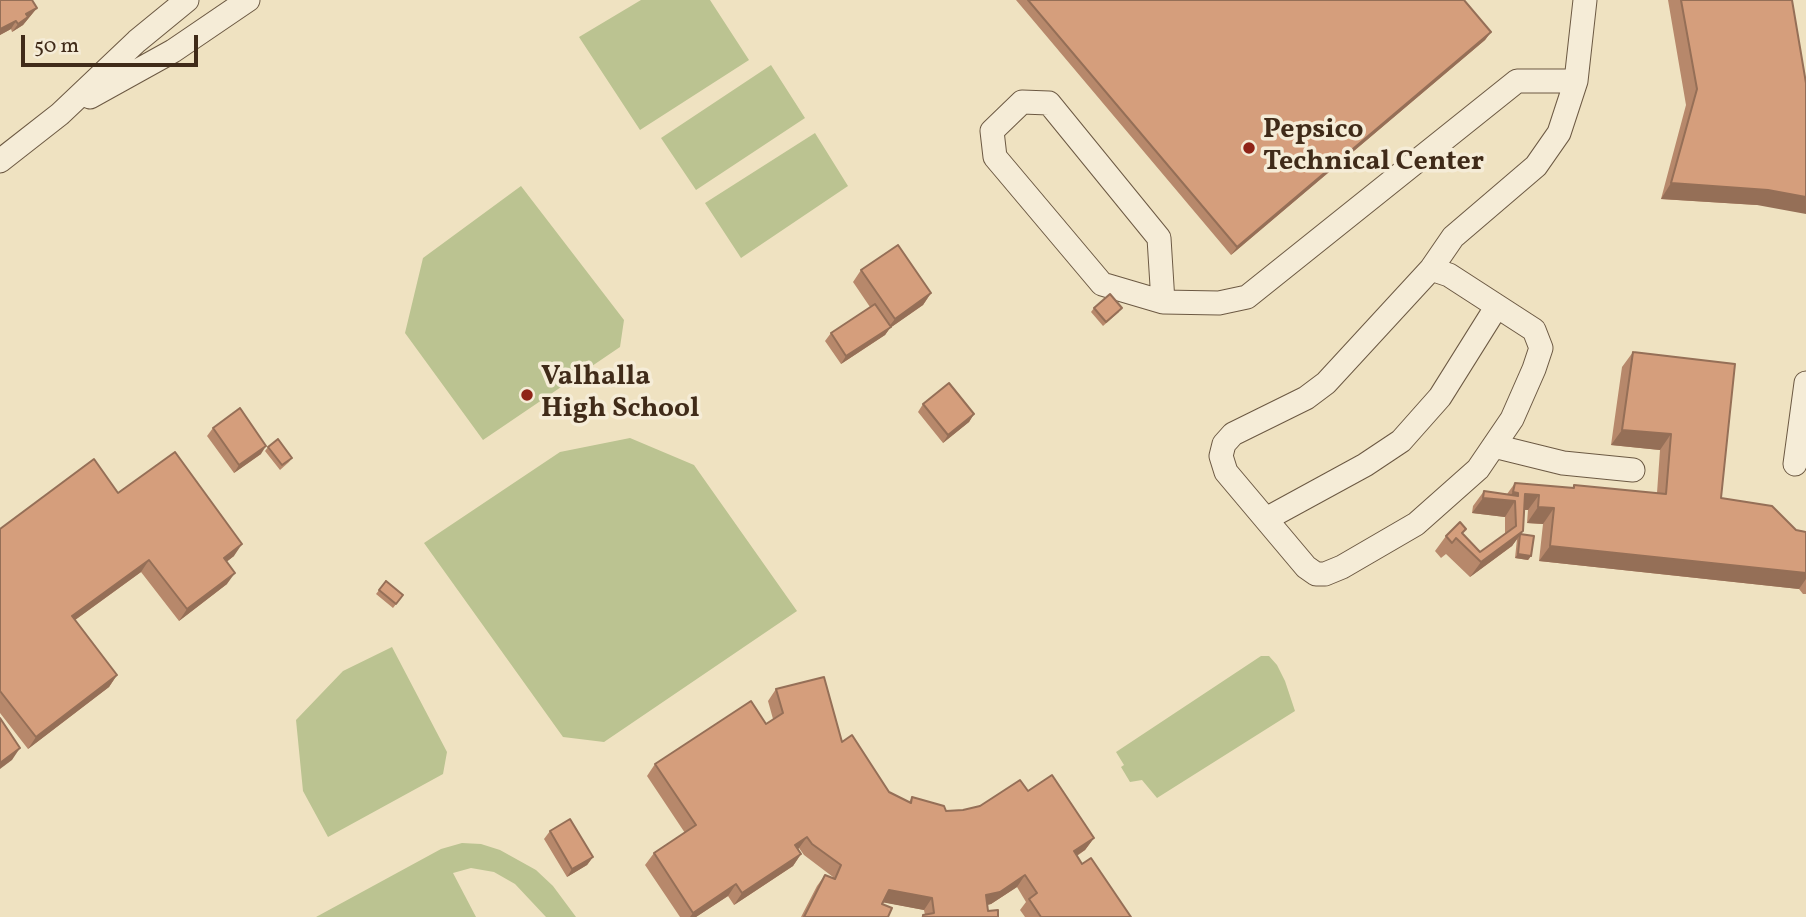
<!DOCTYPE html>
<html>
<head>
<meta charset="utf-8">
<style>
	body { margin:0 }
	#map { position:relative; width:1806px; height:917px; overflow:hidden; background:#efe2c1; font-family:Vollkorn,serif }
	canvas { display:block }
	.scale { position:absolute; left:21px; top:35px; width:177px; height:32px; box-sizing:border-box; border:4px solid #402b19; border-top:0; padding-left:9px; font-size:21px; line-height:24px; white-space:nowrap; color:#402b19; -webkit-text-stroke:5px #f5ecd7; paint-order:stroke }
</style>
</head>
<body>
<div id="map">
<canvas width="1806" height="917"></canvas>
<div class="scale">50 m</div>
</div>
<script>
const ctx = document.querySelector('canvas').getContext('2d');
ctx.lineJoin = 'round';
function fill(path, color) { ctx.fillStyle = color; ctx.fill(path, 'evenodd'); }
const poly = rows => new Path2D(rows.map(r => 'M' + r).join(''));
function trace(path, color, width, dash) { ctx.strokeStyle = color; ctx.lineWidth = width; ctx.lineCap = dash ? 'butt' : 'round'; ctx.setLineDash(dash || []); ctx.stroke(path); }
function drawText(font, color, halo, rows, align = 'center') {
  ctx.font = font + ' Vollkorn,serif'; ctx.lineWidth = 7; ctx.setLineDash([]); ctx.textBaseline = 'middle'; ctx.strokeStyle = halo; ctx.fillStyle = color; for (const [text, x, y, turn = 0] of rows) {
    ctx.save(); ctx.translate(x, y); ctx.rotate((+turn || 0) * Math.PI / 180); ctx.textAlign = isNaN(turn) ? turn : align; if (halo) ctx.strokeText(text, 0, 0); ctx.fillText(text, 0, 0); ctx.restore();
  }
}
fill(poly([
	[641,0,710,0,749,60,640,130,579,37],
	[771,65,805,118,696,190,661,138],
	[815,133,848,186,741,258,705,203],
	[521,186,624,320,620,347,483,440,405,333,423,258],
	[630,438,694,465,797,611,604,742,563,737,424,543,560,452],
	[392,647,447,752,443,774,328,837,303,791,296,720,343,671],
	[1261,656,1269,656,1277,665,1285,681,1295,711,1157,798,1142,780,1130,782,1121,767,1124,765,1116,752],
	[462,843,481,844,500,850,536,870,553,886,576,917,546,917,515,884,494,872,471,868,453,873,476,917,316,917,441,849]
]), '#bbc391');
const minor = poly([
	[90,97,173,51,248,0],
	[0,161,60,114,137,41,187,0],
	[1431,269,1449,275,1534,330,1541,348,1534,369,1512,419,1478,469,1416,524,1342,567,1325,574,1316,574,1306,567,1226,472,1221,456,1224,444,1233,434,1306,398,1326,383,1431,269],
	[1431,269,1453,237,1536,166,1559,133,1576,81,1585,0],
	[1163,302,1159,238,1049,103,1022,102,992,131,995,157,1102,284,1163,302,1219,303,1247,297,1517,81,1576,81],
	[1494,446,1563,463,1633,470],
	[1795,464,1806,383],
	[1266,519,1365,465,1401,441,1440,397,1497,306]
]);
trace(minor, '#6c5943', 25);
trace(minor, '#f5ecd7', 23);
fill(poly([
	[0,0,37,8,23,25,12,32,11,29,0,35],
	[1016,0,1464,0,1491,32,1485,40,1231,255],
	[1668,0,1792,0,1757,205,1661,199,1686,105],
	[861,270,931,293,923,305,890,328,885,335,841,364,825,341,831,333,870,307,853,282],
	[1094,308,1119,312,1103,326,1091,312],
	[1633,352,1721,498,1796,530,1806,532,1806,594,1803,594,1799,589,1539,561,1543,524,1527,523,1528,510,1524,510,1523,531,1521,534,1531,556,1528,560,1515,558,1517,539,1512,546,1470,577,1446,554,1441,558,1435,551,1446,536,1463,534,1480,552,1505,534,1505,517,1472,513,1473,506,1484,491,1507,494,1515,483,1572,488,1574,485,1657,493,1660,450,1611,445,1622,367],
	[923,404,974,414,969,422,943,443,918,412],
	[213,428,261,454,234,473,207,436],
	[268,447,292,458,289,462,280,470,265,451],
	[118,493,234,556,226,562,227,584,179,621,141,572,75,620,117,675,109,687,28,749,0,713,0,529],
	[386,581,403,595,393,608,376,594],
	[776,689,842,742,889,792,909,802,912,797,946,811,963,810,980,806,1028,791,1094,838,1085,850,1077,856,1082,864,1130,917,1025,917,1020,910,1026,902,1017,887,991,904,987,905,988,911,998,917,921,917,925,915,924,910,883,902,882,904,888,917,801,917,817,886,825,875,833,878,833,877,804,855,799,848,798,849,801,854,793,866,734,905,728,896,696,917,680,917,645,865,654,853,685,833,647,776,655,764,766,724,773,719,768,701],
	[550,831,593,857,587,865,567,877,544,839]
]), '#b7886b');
fill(poly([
	[37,8,23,25,12,32,26,14],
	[16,21,11,29,0,35,0,29],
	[1491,32,1485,40,1231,255,1237,247],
	[1671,183,1768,190,1806,197,1806,214,1757,205,1661,199],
	[931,293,923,305,890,328,885,335,841,364,846,356,887,329,895,319],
	[974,414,969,422,943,443,948,435],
	[1622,430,1671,434,1660,450,1611,445],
	[266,446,261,454,234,473,239,465],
	[1513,492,1518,493,1512,501,1515,501,1505,517,1472,513,1483,498,1507,500],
	[1525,494,1539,495,1528,510,1515,509],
	[1538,507,1554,508,1543,524,1527,523],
	[1523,531,1512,546,1470,577,1481,562],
	[242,544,234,556,216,570,224,558],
	[1550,546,1806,573,1806,579,1799,589,1539,561],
	[1518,554,1531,556,1528,560,1515,558],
	[149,560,141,572,64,628,72,616],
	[235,573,227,584,179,621,187,609],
	[117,675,109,687,28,749,36,737],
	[20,748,12,760,0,769,0,763],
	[807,837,799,848,787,857,795,845],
	[1094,838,1085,850,1065,863,1074,851],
	[801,854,793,866,734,905,742,893],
	[593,857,587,865,567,877,572,869],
	[1025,875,1017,887,991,904,978,907,986,895],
	[736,884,728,896,696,917,690,917,693,913],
	[889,890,932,898,924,910,881,902]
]), '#956f57');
const building = poly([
	[0,0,32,0,37,8,26,14,28,17,18,24,16,21,0,29,0,0],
	[1028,0,1464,0,1491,32,1237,247,1028,0],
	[1681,0,1792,0,1806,83,1806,197,1768,190,1671,183,1697,89,1681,0],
	[898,245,931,293,895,319,861,270,898,245],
	[1110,294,1122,308,1106,322,1094,308,1110,294],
	[875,304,891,327,846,356,831,333,875,304],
	[1633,352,1735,364,1721,498,1772,506,1796,530,1806,532,1806,573,1550,546,1554,508,1538,507,1539,495,1525,494,1523,531,1481,562,1456,538,1452,543,1446,536,1460,522,1466,529,1462,533,1480,552,1516,526,1515,501,1483,498,1484,491,1518,496,1518,493,1513,492,1515,483,1574,488,1574,485,1666,494,1671,434,1622,430,1633,352],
	[949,383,974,414,948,435,923,404,949,383],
	[240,408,266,446,239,465,213,428,240,408],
	[278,439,292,458,282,465,268,447,278,439],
	[175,452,242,544,224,558,235,573,187,609,149,560,72,616,117,675,36,737,0,691,0,529,94,459,118,493,175,452],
	[1520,534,1534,536,1531,556,1518,554,1520,534],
	[386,581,403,595,396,604,379,590,386,581],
	[824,677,842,742,852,735,889,792,911,803,912,797,944,806,946,811,963,810,980,806,1020,780,1028,791,1052,775,1094,838,1074,851,1082,864,1091,858,1131,917,1041,917,1029,899,1037,893,1025,875,1000,892,986,895,988,911,998,910,998,917,923,917,923,915,934,913,932,898,889,890,882,904,892,908,888,917,804,917,825,875,835,879,841,865,812,844,807,837,795,845,801,854,742,893,736,884,693,913,654,853,696,825,655,764,751,701,766,724,783,713,776,689,824,677],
	[0,718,20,748,0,763,0,718],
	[570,819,593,857,572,869,550,831,570,819]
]);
fill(building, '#d59e7c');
trace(building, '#956f57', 2);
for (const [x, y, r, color] of [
	[1249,148,7,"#8f2418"],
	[527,395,7,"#8f2418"]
]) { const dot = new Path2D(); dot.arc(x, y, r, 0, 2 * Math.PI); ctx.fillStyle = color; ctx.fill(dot); trace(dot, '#f5ecd7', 2.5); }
drawText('bold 28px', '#402b19', '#f5ecd7', [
	["Pepsico",1263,132],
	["Technical Center",1263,164],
	["Valhalla",541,379],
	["High School",541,411]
], 'left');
</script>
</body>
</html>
